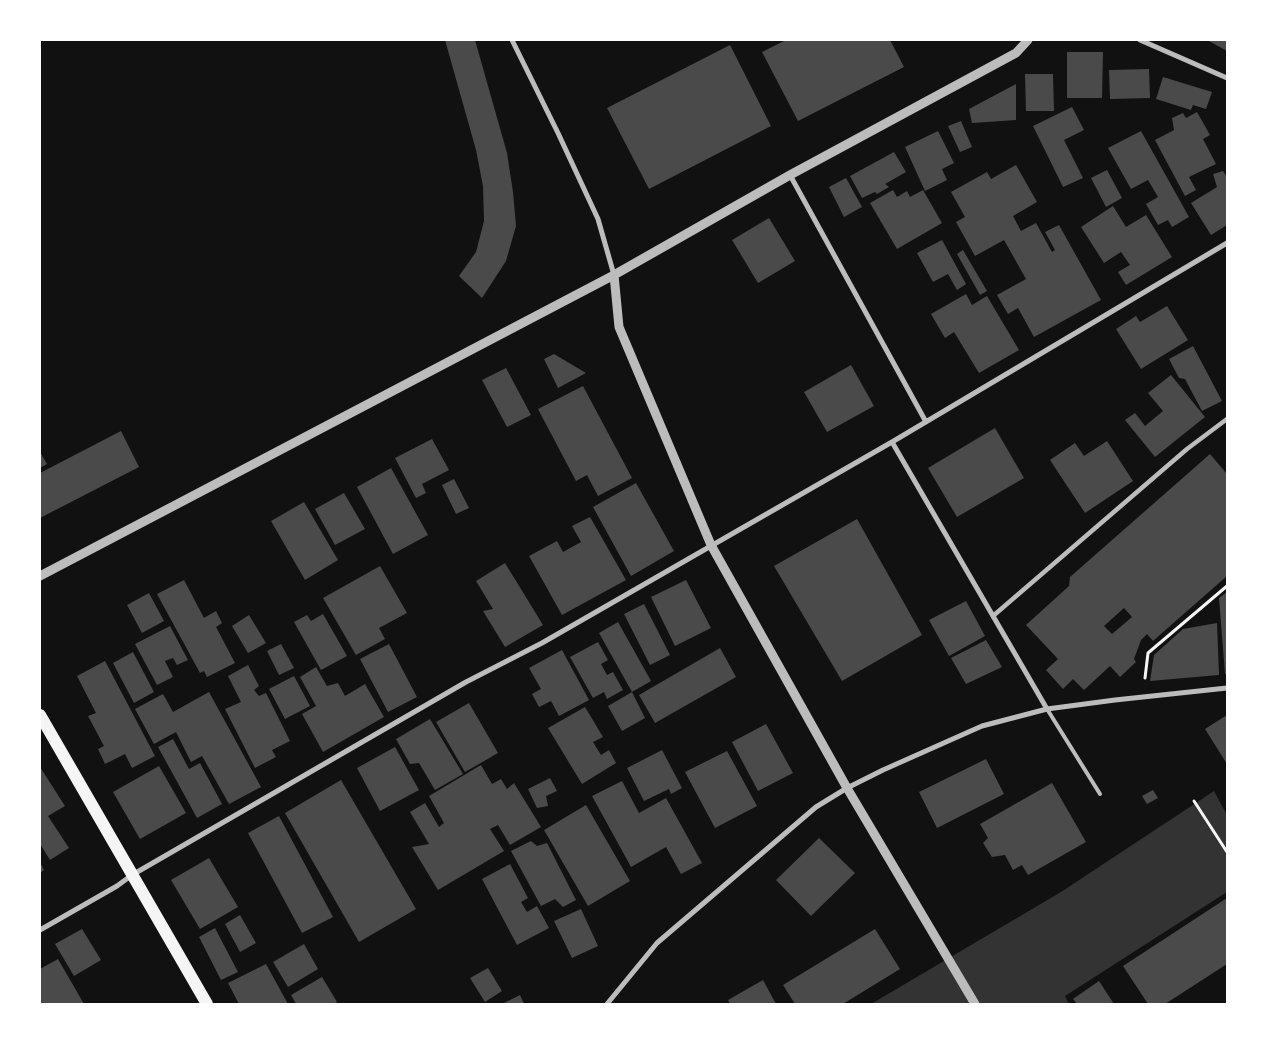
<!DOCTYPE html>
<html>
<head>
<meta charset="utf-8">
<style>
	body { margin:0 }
	#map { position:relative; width:1267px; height:1044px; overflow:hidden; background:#111; font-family:Rubik,sans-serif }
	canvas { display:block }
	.frame { position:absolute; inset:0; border:41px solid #fff; pointer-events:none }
</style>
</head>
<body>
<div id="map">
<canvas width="1267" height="1044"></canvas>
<div class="frame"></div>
</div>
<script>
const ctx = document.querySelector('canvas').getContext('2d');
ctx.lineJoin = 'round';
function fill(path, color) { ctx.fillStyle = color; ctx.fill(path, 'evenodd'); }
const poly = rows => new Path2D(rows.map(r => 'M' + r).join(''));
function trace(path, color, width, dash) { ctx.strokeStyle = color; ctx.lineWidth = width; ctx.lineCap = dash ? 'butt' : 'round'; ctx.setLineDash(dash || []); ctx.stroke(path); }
fill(poly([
	[1214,791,1227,815,1227,892,1065,996,1069,1004,871,1004,1061,892]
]), '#333');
fill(poly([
	[445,40,475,40,507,153,513,192,516,226,506,261,482,298,459,276,476,252,484,221,483,186,476,150],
	[786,40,890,40,904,67,798,121,762,52],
	[1207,40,1227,40,1227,51],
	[730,45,771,126,649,189,607,108],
	[1067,52,1103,52,1102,98,1067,98],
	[1149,69,1150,98,1110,99,1109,70],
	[1025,74,1053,74,1054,111,1026,111],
	[1163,77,1212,92,1206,109,1193,105,1191,110,1156,99],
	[1016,84,1016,120,972,123,969,109],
	[1072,107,1084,130,1064,140,1083,178,1063,187,1033,126],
	[1197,112,1210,135,1203,139,1216,164,1189,177,1196,190,1185,196,1155,140,1174,130,1172,118,1183,113,1186,118],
	[961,121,972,147,960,152,948,126],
	[938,131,954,163,942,169,947,180,925,191,905,147],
	[1141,131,1189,217,1172,227,1168,220,1158,225,1146,204,1158,197,1148,180,1131,189,1108,148],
	[894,152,906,172,885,184,889,187,877,194,875,192,862,198,850,176],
	[1016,165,1037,202,1013,216,1021,231,1036,223,1052,252,1055,250,1045,232,1059,225,1101,300,1034,337,1018,308,1008,314,997,295,1026,279,1004,240,975,256,956,222,965,217,951,192,987,172,991,179],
	[1107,170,1122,198,1106,207,1091,178],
	[1223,171,1227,177,1227,225,1211,235,1191,203,1217,187,1213,174],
	[846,178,862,207,844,217,829,187],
	[893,190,897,197,907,191,910,197,923,190,942,223,897,249,870,203],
	[1113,206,1126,227,1146,215,1172,257,1126,285,1118,272,1130,265,1121,252,1104,263,1081,227],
	[769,218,795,261,758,283,732,240],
	[942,240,966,284,957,290,948,274,933,282,917,253],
	[963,250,987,291,980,295,957,254],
	[966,294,972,305,987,296,1019,350,979,373,954,332,945,338,931,314],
	[1167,306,1188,340,1141,369,1116,329,1136,316,1140,322],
	[1193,346,1222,401,1202,411,1185,379,1179,378,1169,359],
	[554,354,586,373,558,388,544,359],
	[851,365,874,406,827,432,804,392],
	[506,368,531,415,507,427,482,380],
	[1171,375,1205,417,1155,457,1125,420,1135,413,1145,426,1163,411,1148,393],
	[583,386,632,478,598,496,587,475,576,481,538,409],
	[995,428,1024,478,957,517,928,468],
	[121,431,139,467,40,518,40,473],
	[432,439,449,470,422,484,426,493,416,498,395,458],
	[1107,441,1133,481,1085,513,1050,460,1075,443,1084,456],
	[40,452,47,464,40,468],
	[1210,454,1227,474,1227,576,1153,641,1147,634,1141,640,1134,659,1136,662,1120,677,1110,666,1084,690,1073,679,1063,689,1046,670,1058,659,1026,625,1069,586,1070,577],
	[1124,608,1132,617,1112,634,1104,626],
	[391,468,428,535,393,554,357,487],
	[454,479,469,508,456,514,442,485],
	[636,483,674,551,631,576,593,507],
	[344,493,365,529,335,545,315,509],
	[304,502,338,560,305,580,271,521],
	[590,517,626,580,562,615,529,556,557,541,563,552,581,542,572,526],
	[857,519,922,635,842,681,774,566],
	[505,563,543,625,505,647,483,611,493,609,476,581],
	[380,566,407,613,379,628,385,639,356,655,323,598],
	[184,580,204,618,216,611,222,623,216,627,235,663,207,677,204,671,200,673,157,594],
	[686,580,711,628,675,646,651,597],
	[1227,592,1227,674,1225,674,1219,598],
	[149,593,164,621,142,633,127,605],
	[966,601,985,636,949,656,929,620],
	[644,604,670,655,650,665,624,614],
	[323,614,347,656,321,670,294,622,307,615,311,621],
	[249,615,266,643,248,653,232,626],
	[618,622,651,681,632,692,645,718,622,731,608,706,632,692,599,633],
	[1217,623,1219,675,1150,681,1154,655,1183,629],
	[170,626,188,660,177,665,173,658,165,661,173,677,157,685,135,644],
	[986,640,1002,667,966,684,951,658],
	[598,642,608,660,601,664,607,675,613,672,623,690,607,699,604,692,593,698,570,657],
	[281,644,294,668,279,675,267,651],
	[389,644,417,697,388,712,360,659],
	[720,648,736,677,655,723,639,695],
	[562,650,589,700,559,716,551,701,539,707,532,694,541,689,529,668],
	[133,652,154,692,134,703,113,663],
	[105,661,155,756,132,768,125,754,105,764,98,749,104,746,88,716,96,713,77,676],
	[248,665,259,686,254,690,259,696,266,693,290,741,272,750,276,757,255,768,225,709,241,702,228,676],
	[316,667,327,686,338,683,345,696,365,684,384,717,323,752,302,714,316,706,300,677],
	[294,676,310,706,285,719,269,689],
	[209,692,261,787,229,804,202,756,191,762,176,732,154,744,135,709,163,694,173,712],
	[469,703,498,753,465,772,436,722],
	[585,707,603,737,593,742,601,755,609,750,616,763,582,784,548,728],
	[1227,715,1227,764,1205,729],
	[430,719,463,774,435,790,419,763,410,764,396,739],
	[766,724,793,773,758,791,732,742],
	[173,739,189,769,200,763,222,804,197,818,158,747],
	[395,747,419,790,380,811,357,768],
	[662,750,682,788,671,794,669,789,644,801,627,768],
	[727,751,757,806,715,828,685,772],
	[986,759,1004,794,937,828,919,792],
	[481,765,492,784,501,779,507,789,514,783,541,827,510,845,498,825,490,829,504,851,438,890,412,847,429,844,410,812,425,803,439,827,444,823,429,796],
	[159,766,186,813,140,839,113,792],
	[40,767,65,806,48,816,69,848,50,860,40,844],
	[550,778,557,791,546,796,548,806,537,808,528,789],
	[341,780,416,909,359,942,285,813],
	[622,781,639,813,666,798,702,863,681,874,666,847,631,867,592,796],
	[1052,783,1086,842,1028,875,1022,865,1013,870,1005,855,992,857,983,843,988,838,980,824],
	[1153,790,1158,798,1147,804,1142,796],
	[586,805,630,881,588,906,544,830],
	[279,816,333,917,302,933,248,833],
	[819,838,855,873,811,916,776,880],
	[531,841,537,846,547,843,576,900,563,907,555,899,541,906,511,851],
	[209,858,238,907,200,929,171,880],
	[40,862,44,870,40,873],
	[510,864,528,898,521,902,527,912,537,906,549,928,517,945,482,879],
	[1227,898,1227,964,1165,1004,1148,1004,1123,966],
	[581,909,598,946,572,958,554,921],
	[240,915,256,943,240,952,225,924],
	[215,928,238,972,221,980,199,937],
	[82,929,101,960,74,976,55,944],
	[875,929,900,969,843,1004,795,1004,783,985],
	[304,944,318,969,288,987,273,962],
	[58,959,84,1004,40,1004,40,969],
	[266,964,288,1004,239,1004,228,983],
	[488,968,502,991,485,1002,470,978],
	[322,977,337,1002,334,1004,296,1004,291,995],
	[763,980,776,1004,730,1004,728,1000],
	[1099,981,1114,1004,1077,1004,1073,999],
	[520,995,524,1004,502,1004]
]), '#4a4a4a');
trace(poly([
	[1145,678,1148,653,1227,586],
	[1194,801,1227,852]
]), '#f5f5f5', 3);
trace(poly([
	[1047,709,1100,794]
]), '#bcbcbc', 4);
trace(poly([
	[993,616,1187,449,1227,419]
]), '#bcbcbc', 4.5);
trace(poly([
	[512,40,558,133,598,219,614,275],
	[1140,40,1227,78],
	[790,175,926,422],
	[892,442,1047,709],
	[40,930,117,886,132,875,466,682,542,643,892,442,1227,243],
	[607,1004,657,943,816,807,847,788,883,770,982,726,1047,709,1115,700,1227,688]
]), '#bcbcbc', 5);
trace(poly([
	[614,275,619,327,711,545,847,788,975,1004],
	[40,576,614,275,790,175,1016,53,1028,40]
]), '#bcbcbc', 9);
trace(poly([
	[40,715,207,1004]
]), '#f5f5f5', 12);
</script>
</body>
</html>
